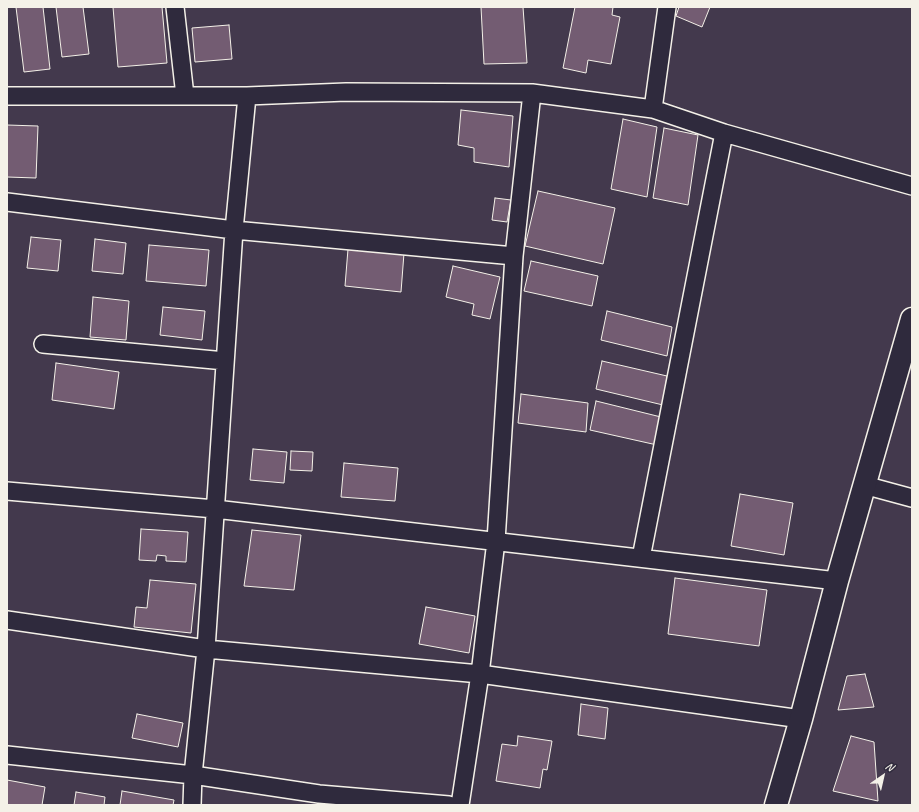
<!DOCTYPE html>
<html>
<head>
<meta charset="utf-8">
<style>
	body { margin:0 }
	#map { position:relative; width:919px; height:812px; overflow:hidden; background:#43394d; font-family:Caveat,sans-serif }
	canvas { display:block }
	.frame { position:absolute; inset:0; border:8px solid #f4f1e8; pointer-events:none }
	.north { position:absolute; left:863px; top:756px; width:40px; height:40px; -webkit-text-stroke:3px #2f2a3d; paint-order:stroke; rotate:34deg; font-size:11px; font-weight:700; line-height:16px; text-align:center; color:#f4f1e8 }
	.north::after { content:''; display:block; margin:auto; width:14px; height:18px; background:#f4f1e8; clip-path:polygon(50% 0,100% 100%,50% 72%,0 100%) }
</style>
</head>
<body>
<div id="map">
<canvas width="919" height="812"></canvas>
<div class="frame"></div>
<div class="north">N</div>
</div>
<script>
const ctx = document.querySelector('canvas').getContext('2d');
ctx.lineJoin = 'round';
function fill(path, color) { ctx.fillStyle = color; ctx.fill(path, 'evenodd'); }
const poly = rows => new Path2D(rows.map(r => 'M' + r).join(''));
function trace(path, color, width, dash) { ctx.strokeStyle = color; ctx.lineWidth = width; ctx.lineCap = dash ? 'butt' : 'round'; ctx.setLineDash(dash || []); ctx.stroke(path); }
const building = poly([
	[16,7,43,7,50,69,24,72,16,7],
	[56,7,83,7,89,54,62,57,56,7],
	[113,7,162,7,167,63,118,67,113,7],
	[481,7,523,7,527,63,484,64,481,7],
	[575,7,613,7,612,15,620,17,611,64,588,60,586,73,563,68,575,7],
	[679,7,710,7,702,27,676,16,679,7],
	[229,25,232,59,195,62,192,28,229,25],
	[461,110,513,116,509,167,474,162,474,148,458,145,461,110],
	[623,119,657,127,647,197,611,189,623,119],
	[7,125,38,126,36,178,7,177,7,125],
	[664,128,698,135,688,205,653,198,664,128],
	[538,191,615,208,603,264,525,246,538,191],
	[495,198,511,200,507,222,492,220,495,198],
	[31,237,61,240,58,271,27,268,31,237],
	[95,239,126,243,123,274,92,271,95,239],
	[149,245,209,250,206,286,146,281,149,245],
	[348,249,404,253,401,292,345,286,348,249],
	[531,261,598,276,592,306,524,291,531,261],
	[453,266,500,277,490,319,472,315,474,304,446,297,453,266],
	[93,297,129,301,126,340,90,337,93,297],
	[163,307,205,311,202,340,160,335,163,307],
	[607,311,672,327,667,356,601,340,607,311],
	[602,361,667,376,663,405,596,389,602,361],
	[56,363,119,372,114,409,52,400,56,363],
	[521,394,588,403,586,432,518,423,521,394],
	[596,401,661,417,657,445,590,430,596,401],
	[253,449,287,452,284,483,250,480,253,449],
	[291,451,313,452,312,471,290,470,291,451],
	[344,463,398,468,395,501,341,497,344,463],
	[740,494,793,503,784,555,731,546,740,494],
	[141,529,188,532,186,562,166,561,166,556,157,555,156,561,139,560,141,529],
	[252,530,301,535,294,590,244,586,252,530],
	[675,578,767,590,759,646,668,634,675,578],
	[150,580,196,584,191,633,134,627,136,607,147,608,150,580],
	[426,607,475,616,469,653,419,644,426,607],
	[865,674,874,707,838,710,847,676,865,674],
	[581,704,608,708,605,739,578,735,581,704],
	[137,714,183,723,178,747,132,738,137,714],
	[518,736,552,741,547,770,543,769,540,788,496,781,502,744,517,746,518,736],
	[851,736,874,742,878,801,833,791,851,736],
	[7,780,45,787,42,805,7,805,7,780],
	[122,791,174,800,173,805,120,805,122,791],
	[76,792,105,797,104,805,74,805,76,792]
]);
fill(building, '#735c72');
trace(building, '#f4f1e8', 1);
const street = poly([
	[175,7,185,96],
	[7,96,247,96],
	[653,109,667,7],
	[7,202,234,230,514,256],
	[43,344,225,361],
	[864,485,912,498],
	[7,491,215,509,837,581],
	[641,558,724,133],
	[7,620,206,649,480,674,801,719],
	[7,755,193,775,319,794,449,805],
	[192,805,193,775,206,649,234,230,247,96,346,92,532,93,653,109,724,133,912,186],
	[460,805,480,674,496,541,514,256,532,93]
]);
const secondary = poly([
	[776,805,801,719,837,581,912,319]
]);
trace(street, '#f4f1e8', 20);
trace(secondary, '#f4f1e8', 25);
trace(street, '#2f2a3d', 17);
trace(secondary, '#2f2a3d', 22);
</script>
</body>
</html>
